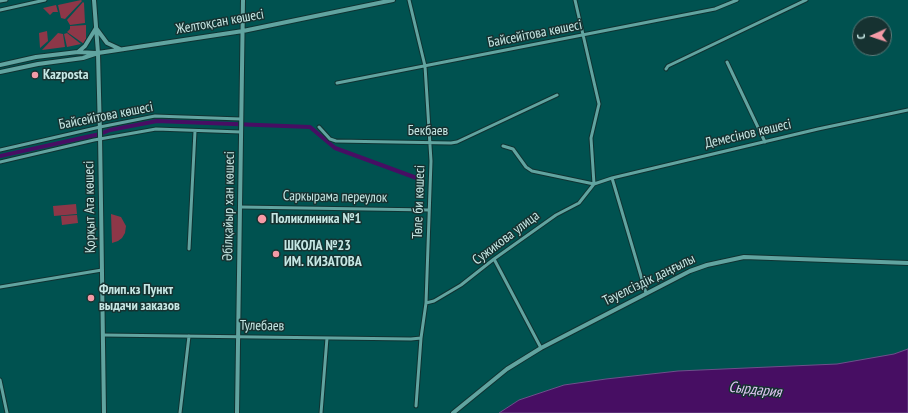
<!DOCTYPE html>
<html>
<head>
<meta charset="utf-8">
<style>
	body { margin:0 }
	#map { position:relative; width:908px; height:413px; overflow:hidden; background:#005250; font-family:"PT Sans Narrow",sans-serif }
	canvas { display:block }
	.north { position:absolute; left:852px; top:16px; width:40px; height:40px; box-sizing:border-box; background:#163231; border:1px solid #5c7a79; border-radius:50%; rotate:267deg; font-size:11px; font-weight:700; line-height:16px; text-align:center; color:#c6e7e4 }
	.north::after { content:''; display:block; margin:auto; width:14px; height:18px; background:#f49aa6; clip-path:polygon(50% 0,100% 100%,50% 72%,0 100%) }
</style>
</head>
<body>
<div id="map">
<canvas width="908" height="413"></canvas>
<div class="north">С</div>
</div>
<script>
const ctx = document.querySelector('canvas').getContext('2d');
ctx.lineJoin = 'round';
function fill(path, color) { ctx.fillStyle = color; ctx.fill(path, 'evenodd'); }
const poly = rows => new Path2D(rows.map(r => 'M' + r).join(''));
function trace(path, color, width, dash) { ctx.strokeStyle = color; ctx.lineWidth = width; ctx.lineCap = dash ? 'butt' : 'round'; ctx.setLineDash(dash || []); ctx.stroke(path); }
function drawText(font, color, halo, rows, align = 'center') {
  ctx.font = font + ' "PT Sans Narrow",sans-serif'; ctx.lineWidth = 3; ctx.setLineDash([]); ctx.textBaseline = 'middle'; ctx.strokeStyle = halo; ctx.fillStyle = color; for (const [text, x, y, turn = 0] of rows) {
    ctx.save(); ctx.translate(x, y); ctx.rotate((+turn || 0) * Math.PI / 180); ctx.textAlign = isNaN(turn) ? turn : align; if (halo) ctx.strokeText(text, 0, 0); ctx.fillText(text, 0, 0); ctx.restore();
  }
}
fill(poly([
	[81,0,82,1,65,19,61,18,58,5],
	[83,2,84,3,85,23,70,25,67,20],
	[56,5,58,12,53,12,50,15,43,8],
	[86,25,86,39,84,44,67,32,70,29,70,26],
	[47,31,48,41,40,48,39,33],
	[58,33,63,34,65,47,42,50],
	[67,33,81,44,67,47,64,34],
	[76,204,77,214,54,216,53,206],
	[111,214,121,217,126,226,125,233,122,238,118,241,112,243],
	[77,215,78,223,62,225,61,216]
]), '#8d3748');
const water = poly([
	[908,349,908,413,499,413,519,400,564,385,606,379,678,371,837,364,894,354,908,349]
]);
fill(water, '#470e63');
trace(water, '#6d4f8a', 1);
trace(poly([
	[0,156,100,134,110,130,157,121,310,127,335,148,422,180]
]), '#470e63', 4);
const minor = poly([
	[409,0,425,66,431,161,426,303,421,338,416,406],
	[575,0,599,104,591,138,594,184],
	[0,1,6,0],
	[0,10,45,0],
	[727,62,765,142],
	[666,69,668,66,806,0],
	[337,83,715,9,737,0],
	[319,127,330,139,336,141,451,143,457,142,557,95],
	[503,146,513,149,526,167,532,171,594,184],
	[0,150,100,127,155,116,241,119],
	[0,162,94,140,156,129,241,132],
	[612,178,646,293],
	[594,184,612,178,818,129,908,110],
	[240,207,429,210],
	[189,249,195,131],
	[494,259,541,348],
	[0,287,102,270],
	[426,303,434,301,461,285,494,259,556,215,579,203,594,184],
	[103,335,411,339,421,338],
	[0,380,7,413],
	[180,413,189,336],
	[321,413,327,338]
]);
const tertiary = poly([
	[94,0,98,53,100,134,104,413],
	[78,52,85,46,96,28,107,43,120,49],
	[0,65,36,57,78,52,96,53],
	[0,72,38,64,83,58,98,53,243,31,393,0],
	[237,413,243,0],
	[453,413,507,369,541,348,690,271,707,265,744,257,908,263]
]);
trace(minor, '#0f3332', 5);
trace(tertiary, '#0f3332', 6);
trace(minor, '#61a4a0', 3);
trace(tertiary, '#61a4a0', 4);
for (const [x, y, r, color] of [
	[35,75,4,"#f49aa6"],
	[262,219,5,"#f49aa6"],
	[276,254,4,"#f49aa6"],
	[91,298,4,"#f49aa6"]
]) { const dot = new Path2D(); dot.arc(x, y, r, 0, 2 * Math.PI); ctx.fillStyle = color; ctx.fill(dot); trace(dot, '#163231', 1.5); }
drawText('14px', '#c6e7e4', '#163231', [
	["Желтоқсан көшесі",220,22,-10],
	["Байсейітова көшесі",535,34,-11],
	["Байсейітова көшесі",106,116,-11],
	["Бекбаев",428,131],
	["Демесінов көшесі",748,134,-13],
	["Саркырама переулок",335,197,1],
	["Төле би көшесі",419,202,-88],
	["Әбілқайыр хан көшесі",229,206,-89],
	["Қорқыт Ата көшесі",90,207,-91],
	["Сужикова улица",506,238,-37],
	["Тәуелсіздік даңғылы",649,280,-26],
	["Тулебаев",262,326,1]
]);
drawText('bold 14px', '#c6e7e4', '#163231', [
	["Kazposta",43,75],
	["Поликлиника №1",271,219],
	["ШКОЛА №23",284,246],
	["ИМ. КИЗАТОВА",284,262],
	["Флип.кз Пункт",99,290],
	["выдачи заказов",99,306]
], 'left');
drawText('italic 15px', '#e2c8f5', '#163231', [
	["Сырдария",755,390,6]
]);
</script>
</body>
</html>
